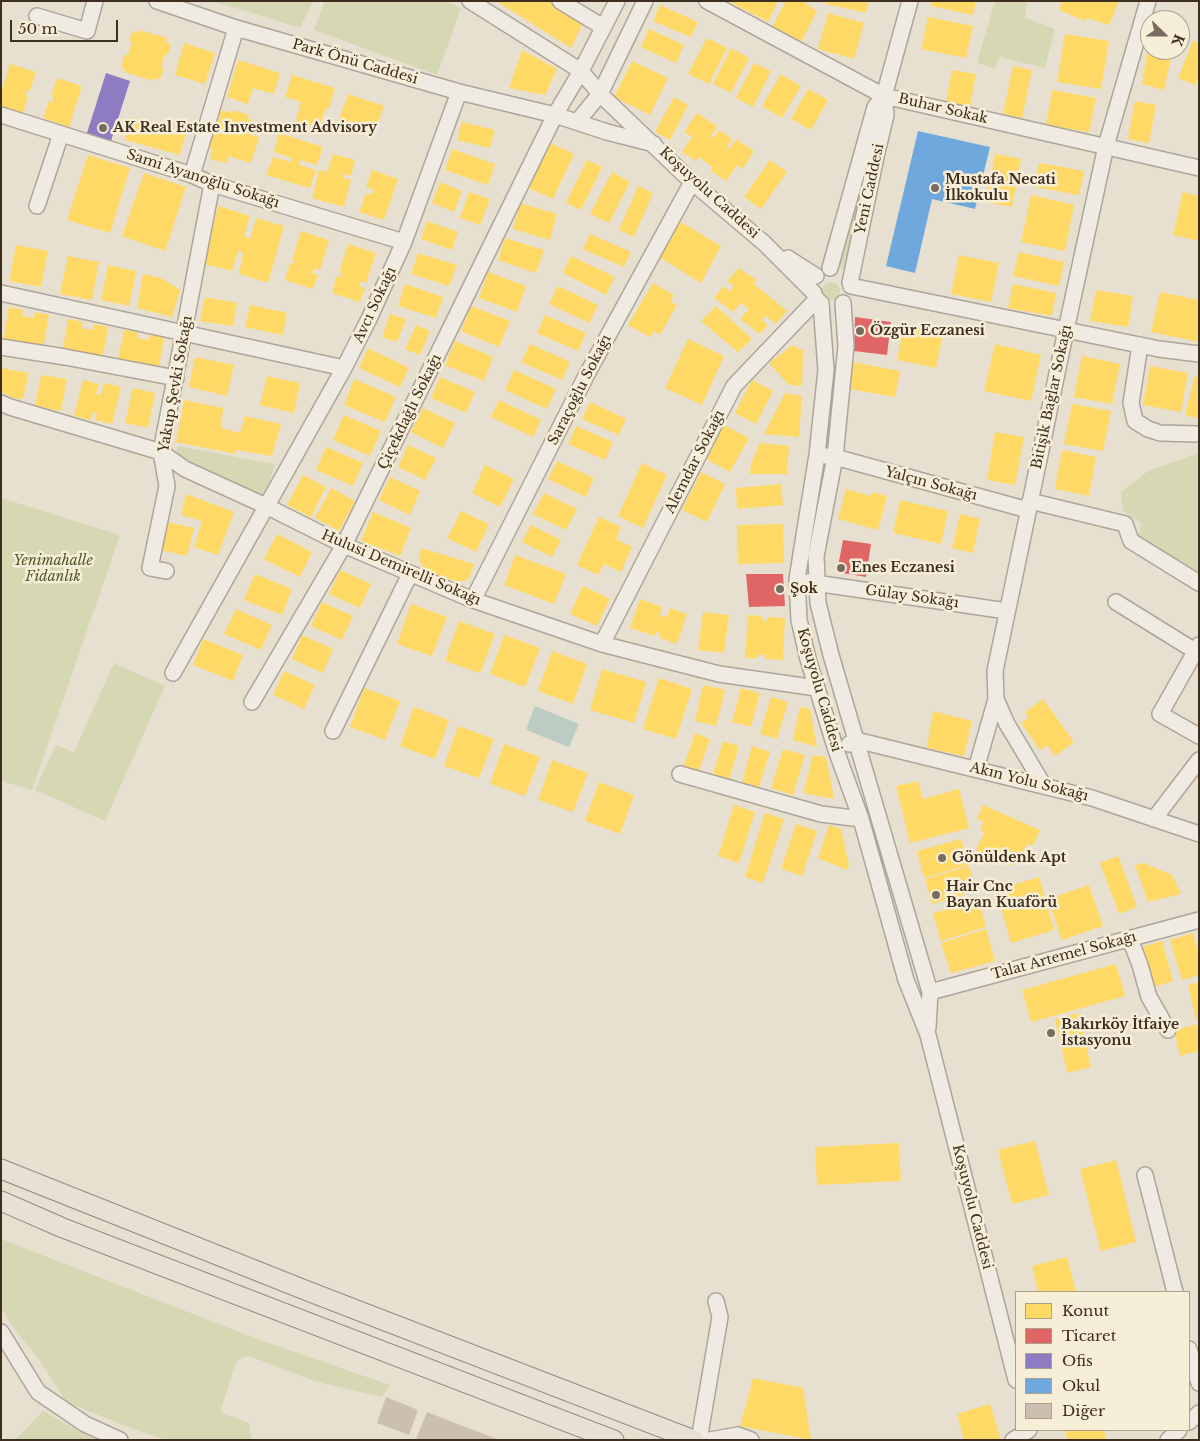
<!DOCTYPE html>
<html>
<head>
<meta charset="utf-8">
<style>
	body { margin:0 }
	#map { position:relative; width:1200px; height:1441px; overflow:hidden; background:#e7e0d1; font-family:"Libre Baskerville",serif }
	canvas { display:block }
	.frame { position:absolute; inset:0; border:2px solid #3d2e20; pointer-events:none }
	.legend { position:absolute; left:1015px; top:1291px; width:175px; height:140px; box-sizing:border-box; background:#f7eed8; border:1px solid #ada18e; margin:0; padding:6px 9px; list-style:none; font-size:15px; color:#3d2e20 }
	.legend li { display:flex; align-items:center; gap:10px; height:25px }
	.legend b { width:25px; border:1px solid #ada18e }
	.north { position:absolute; left:1140px; top:10px; width:50px; height:50px; box-sizing:border-box; background:#f7eed8; border:1px solid #ada18e; border-radius:50%; rotate:112deg; font-size:14px; font-weight:700; line-height:20px; text-align:center; color:#3d2e20 }
	.north::after { content:''; display:block; margin:auto; width:18px; height:22px; background:#786c5e; clip-path:polygon(50% 0,100% 100%,50% 72%,0 100%) }
	.scale { position:absolute; left:10px; top:20px; width:108px; height:22px; box-sizing:border-box; border:2px solid #3d2e20; border-top:0; padding-left:6px; font-size:15px; line-height:18px; white-space:nowrap; color:#3d2e20; -webkit-text-stroke:4px #f7eed8; paint-order:stroke }
</style>
</head>
<body>
<div id="map">
<canvas width="1200" height="1441"></canvas>
<div class="frame"></div>
<ul class="legend">
<li><b style="height:14px;background:#ffd966"></b>Konut</li>
<li><b style="height:14px;background:#e06666"></b>Ticaret</li>
<li><b style="height:14px;background:#8e7cc3"></b>Ofis</li>
<li><b style="height:14px;background:#6fa8dc"></b>Okul</li>
<li><b style="height:14px;background:#cbbfb2"></b>Diğer</li>
</ul>
<div class="north">K</div>
<div class="scale">50 m</div>
</div>
<script>
const ctx = document.querySelector('canvas').getContext('2d');
ctx.lineJoin = 'round';
function fill(path, color) { ctx.fillStyle = color; ctx.fill(path, 'evenodd'); }
const poly = rows => new Path2D(rows.map(r => 'M' + r).join(''));
function trace(path, color, width, dash) { ctx.strokeStyle = color; ctx.lineWidth = width; ctx.lineCap = dash ? 'butt' : 'round'; ctx.setLineDash(dash || []); ctx.stroke(path); }
function drawText(font, color, halo, rows, align = 'center') {
  ctx.font = font + ' "Libre Baskerville",serif'; ctx.lineWidth = 5; ctx.setLineDash([]); ctx.textBaseline = 'middle'; ctx.strokeStyle = halo; ctx.fillStyle = color; for (const [text, x, y, turn = 0] of rows) {
    ctx.save(); ctx.translate(x, y); ctx.rotate((+turn || 0) * Math.PI / 180); ctx.textAlign = isNaN(turn) ? turn : align; if (halo) ctx.strokeText(text, 0, 0); ctx.fillText(text, 0, 0); ctx.restore();
  }
}
fill(poly([
	[213,1,313,1,300,28],
	[325,1,444,1,461,8,437,75,314,30],
	[995,1,1027,2,1025,18,1055,29,1045,68,1000,57,995,69,977,63],
	[856,203,858,204,844,269,838,266],
	'822 291a9 9 0 1 1 18 0a9 9 0 1 1-18 0Z',
	[178,446,275,464,265,495,175,461],
	[1199,453,1199,572,1138,537,1141,523,1123,511,1121,492,1148,471],
	[1,498,120,535,32,790,1,781],
	[114,663,165,686,105,821,35,790,56,745,74,752],
	[1,1239,260,1340,390,1385,382,1397,314,1381,249,1356,237,1360,220,1412,249,1423,252,1440,166,1440,133,1429,66,1402,40,1361,12,1326,1,1307],
	[43,1411,95,1440,15,1440]
]), '#d6d7b3');
fill(poly([
	[535,706,579,724,569,747,526,730]
]), '#bcccc2');
fill(poly([
	[496,1,551,1,583,23,571,48],
	[733,1,778,1,768,22,732,3],
	[786,1,807,1,806,4,817,11,801,42,772,27],
	[826,1,869,1,866,13,826,4],
	[932,1,976,1,973,15,931,6],
	[1062,1,1119,1,1109,25,1087,18,1085,21,1059,10],
	[660,5,698,22,691,37,653,21],
	[828,13,864,23,854,59,818,49],
	[928,17,973,26,966,58,921,49],
	[649,29,684,45,676,63,641,47],
	[140,30,167,38,166,42,171,44,168,55,165,54,161,68,164,69,160,80,154,78,153,81,124,72,125,69,121,67,125,54,128,55,132,42,129,41,133,31,139,33],
	[1065,34,1109,41,1101,89,1057,82],
	[707,38,727,48,709,84,688,74],
	[1193,41,1199,43,1199,76,1195,85,1178,78],
	[184,43,215,53,205,84,175,75],
	[731,48,749,58,731,93,713,84],
	[522,50,557,69,545,95,509,88],
	[1147,53,1171,58,1164,90,1142,84],
	[238,60,280,73,274,94,253,88,248,104,227,97],
	[632,61,668,78,650,115,614,97],
	[754,63,771,71,753,107,736,98],
	[10,64,36,72,30,91,27,90,25,95,28,96,23,113,1,107,1,93],
	[1013,66,1032,70,1022,118,1003,114],
	[952,70,976,74,970,106,946,102],
	[781,74,801,86,782,118,762,106],
	[292,75,335,88,329,109,326,108,319,128,296,121,301,102,285,97],
	[57,78,82,86,69,127,43,118,49,101,52,102,54,97,51,96],
	[808,89,828,100,811,130,791,119],
	[1052,90,1096,98,1089,132,1046,125],
	[348,94,384,106,373,137,337,125],
	[674,97,688,105,670,140,655,132],
	[1135,101,1156,105,1149,143,1128,139],
	[221,110,232,113,233,110,249,115,248,119,251,120,248,130,252,132,251,135,259,137,251,163,228,156,226,163,210,159,213,149,209,148,214,131,225,134,225,132,216,129],
	[697,113,717,126,710,137,713,138,719,130,732,139,727,147,729,149,736,139,754,151,743,169,737,165,726,181,710,170,712,167,699,157,696,161,682,152,692,137,684,132],
	[131,117,186,133,180,155,125,140],
	[462,122,495,130,490,148,457,140],
	[279,133,323,147,317,165,300,160,299,165,316,170,310,188,266,175,273,157,291,162,292,158,274,152],
	[550,143,574,154,553,199,529,188],
	[452,149,495,164,488,185,445,170],
	[333,154,355,160,351,176,344,174,343,178,351,180,344,207,312,198,319,170,327,172],
	[995,154,1021,159,1012,207,986,202],
	[88,155,130,168,110,233,67,220],
	[587,160,602,167,581,210,566,203],
	[770,160,787,172,761,209,744,197],
	[1039,163,1084,171,1079,195,1035,187],
	[372,170,398,179,384,220,359,212,366,193,372,195,374,190,366,187],
	[612,172,630,182,609,223,590,214],
	[144,173,186,187,165,251,122,236],
	[440,182,462,191,454,212,432,203],
	[638,186,653,193,634,237,619,230],
	[469,192,490,199,480,225,460,218],
	[1183,192,1199,196,1199,241,1173,235],
	[1031,195,1074,205,1065,251,1021,242],
	[520,203,557,214,550,240,513,229],
	[218,206,250,216,244,236,250,239,256,218,284,226,268,283,239,274,243,253,238,251,232,271,204,264],
	[427,221,458,232,452,250,421,239],
	[679,221,721,246,701,283,659,257],
	[301,231,329,240,320,270,314,268,312,273,318,275,313,289,285,280,290,263,294,264,295,261,292,260],
	[590,234,631,252,624,267,583,249],
	[505,238,544,250,536,273,498,260],
	[348,244,376,253,366,283,361,281,359,286,365,288,360,302,332,293,337,275,341,277,342,273,339,273],
	[16,245,48,251,41,287,9,281],
	[1019,252,1064,262,1059,286,1013,276],
	[418,253,457,265,449,286,411,274],
	[959,255,999,263,991,302,951,294],
	[68,256,99,262,92,300,60,294],
	[571,256,615,277,606,295,563,273],
	[108,265,136,271,129,306,101,300],
	[739,268,756,280,754,284,787,311,776,324,765,316,762,320,768,325,760,334,740,319,749,309,741,303,733,312,714,298,723,286,729,291,734,286,727,281],
	[488,272,526,286,517,312,479,298],
	[143,274,161,278,180,290,172,317,137,308],
	[653,283,674,295,670,301,677,305,660,335,654,331,650,337,628,325],
	[405,284,443,297,436,318,398,306],
	[1013,284,1056,293,1052,316,1008,308],
	[558,286,598,305,589,323,549,304],
	[1096,290,1133,296,1128,327,1090,321],
	[1160,292,1199,300,1199,342,1151,332],
	[205,297,237,303,233,326,200,321],
	[250,305,287,313,283,335,245,327],
	[471,306,510,321,499,347,461,331],
	[716,306,752,339,738,352,701,321],
	[9,307,23,310,22,316,34,318,35,312,49,315,43,349,3,342],
	[390,314,406,319,397,342,382,337],
	[545,315,586,333,578,351,537,333],
	[68,319,83,322,81,328,93,330,94,324,108,327,102,361,62,354],
	[416,325,430,331,420,355,405,349],
	[904,325,943,333,936,368,897,360],
	[124,330,138,332,137,338,149,340,150,335,164,337,158,371,117,364],
	[688,339,724,356,702,405,665,388],
	[455,341,493,357,484,381,445,365],
	[530,344,570,362,562,380,521,362],
	[995,344,1041,355,1031,401,984,391],
	[793,345,803,351,802,386,789,385,769,363],
	[368,348,409,368,400,387,359,368],
	[1082,356,1120,364,1112,404,1074,397],
	[195,357,234,365,227,396,189,387],
	[853,362,900,371,895,397,849,389],
	[1150,366,1188,373,1181,412,1143,405],
	[1,368,29,373,23,399,13,398,4,393,1,389],
	[514,370,556,389,547,409,505,390],
	[41,375,67,379,61,411,35,406],
	[267,376,300,383,294,413,260,405],
	[1195,376,1199,377,1199,419,1185,415],
	[440,377,475,392,466,413,431,398],
	[354,379,396,397,385,422,344,405],
	[83,380,99,384,96,394,101,395,104,383,121,387,112,424,95,420,97,413,93,412,91,420,74,416],
	[752,380,773,391,756,424,735,413],
	[133,388,155,393,148,428,125,423],
	[785,393,802,396,799,437,764,434],
	[184,400,223,408,221,428,240,433,245,416,281,424,272,456,236,450,236,454,176,442],
	[499,400,541,420,533,437,491,417],
	[590,402,626,419,619,435,582,419],
	[1072,404,1111,411,1103,451,1064,444],
	[423,408,455,423,443,448,411,432],
	[344,415,381,431,370,456,333,440],
	[724,425,749,438,730,472,706,459],
	[576,426,613,442,605,460,568,444],
	[995,432,1024,437,1015,485,987,480],
	[760,443,789,446,787,474,750,474,751,463],
	[408,445,436,458,425,480,398,467],
	[326,447,363,463,353,486,316,470],
	[1062,450,1096,457,1089,496,1055,489],
	[557,461,594,478,586,497,548,479],
	[642,463,667,475,643,528,618,516],
	[485,465,514,479,500,507,472,493],
	[701,472,725,484,707,522,682,510],
	[303,475,326,487,311,517,287,505],
	[390,477,420,491,410,515,379,500],
	[781,484,783,505,737,509,736,488],
	[331,488,355,501,339,531,315,518],
	[846,489,871,496,872,492,887,496,878,530,838,519],
	[544,493,577,509,566,530,533,514],
	[186,494,234,512,218,555,194,547,202,521,181,515],
	[900,500,948,511,941,544,893,533],
	[461,511,489,524,476,552,447,538],
	[373,512,411,528,400,556,361,541],
	[960,514,980,519,973,553,952,548],
	[599,517,621,527,616,539,632,547,621,572,604,564,598,575,577,565],
	[166,522,194,528,187,556,160,550],
	[783,524,784,563,738,564,737,525],
	[531,525,561,540,552,557,522,542],
	[277,534,312,552,300,577,264,559],
	[421,548,474,564,469,578,464,581,455,581,434,574,424,568,419,560],
	[515,555,566,574,554,604,504,585],
	[340,570,371,584,360,608,329,594],
	[255,574,292,589,282,615,244,600],
	[583,586,610,599,597,626,570,614],
	[640,599,662,607,660,615,667,617,670,608,687,614,677,644,660,638,660,633,656,632,655,636,630,628],
	[322,602,353,616,342,640,311,626],
	[411,604,447,617,432,656,397,644],
	[236,609,272,625,261,650,224,634],
	[703,612,729,615,724,653,698,650],
	[748,615,761,616,762,620,768,621,768,617,785,618,783,660,765,659,765,655,758,655,758,658,745,658],
	[459,621,495,634,480,673,445,661],
	[302,635,333,649,323,673,292,659],
	[504,635,540,648,525,687,490,674],
	[203,639,243,655,233,681,193,665],
	[552,651,587,664,573,704,538,691],
	[602,669,646,682,634,723,590,710],
	[284,671,315,685,304,709,273,695],
	[659,678,692,689,676,739,643,729],
	[703,685,725,690,716,726,695,721],
	[364,688,400,701,385,740,350,727],
	[741,688,760,693,751,727,732,722],
	[771,697,788,702,777,739,760,734],
	[1043,699,1074,742,1055,756,1047,745,1040,750,1021,723,1029,718,1025,712],
	[414,707,449,720,435,759,400,746],
	[800,707,810,709,817,747,793,740],
	[933,711,972,721,964,756,927,748],
	[458,726,494,739,479,778,444,766],
	[695,733,710,739,698,773,683,768],
	[723,741,739,746,729,779,713,774],
	[504,744,540,757,525,796,490,784],
	[752,746,770,752,759,787,742,782],
	[783,749,805,755,793,795,771,788],
	[813,755,826,757,834,799,803,793],
	[552,760,588,773,573,812,538,800],
	[918,781,923,799,959,789,969,828,910,843,896,786],
	[599,782,634,795,620,834,585,821],
	[734,805,755,812,739,863,718,856],
	[983,805,1040,830,1033,846,1027,844,1021,857,1016,854,1011,866,976,851,984,832,980,830,984,822,977,819],
	[765,813,784,819,763,883,745,877],
	[796,824,817,831,802,876,781,869],
	[829,825,841,829,849,865,847,870,818,858],
	[961,839,968,865,924,878,917,851],
	[1118,856,1137,907,1119,914,1100,863],
	[1144,863,1172,875,1181,894,1148,902,1135,865],
	[969,866,976,891,932,904,925,879],
	[1039,877,1054,930,1011,943,996,890],
	[1089,885,1103,926,1062,940,1048,899],
	[979,901,986,927,941,941,933,913],
	[986,929,995,961,951,973,941,943],
	[1193,933,1199,955,1199,975,1182,980,1170,940],
	[1162,941,1173,981,1151,988,1139,948],
	[1116,964,1125,996,1031,1022,1022,990],
	[1199,982,1199,1019,1196,1019,1188,985],
	[1079,1013,1091,1067,1067,1073,1055,1019],
	[1199,1024,1199,1051,1180,1056,1174,1030],
	[1035,1141,1049,1195,1012,1204,998,1150],
	[899,1143,901,1181,817,1185,815,1147],
	[1116,1160,1136,1242,1101,1251,1080,1169],
	[1067,1257,1076,1292,1038,1292,1032,1266],
	[753,1378,803,1388,811,1440,740,1426],
	[990,1404,1001,1440,964,1440,957,1414],
	[1065,1430,1104,1430,1106,1440,1067,1440]
]), '#ffd966');
fill(poly([
	[1180,32,1188,36,1180,54,1168,51,1166,56,1147,53,1149,44,1150,50,1180,50],
	[855,317,891,322,887,355,854,351],
	[843,540,871,544,866,577,837,572],
	[746,574,783,574,785,606,749,607]
]), '#e06666');
fill(poly([
	[106,73,130,81,111,141,87,133]
]), '#8e7cc3');
fill(poly([
	[918,131,990,147,975,209,932,199,915,273,886,266]
]), '#6fa8dc');
fill(poly([
	[386,1397,418,1410,409,1435,377,1423],
	[427,1412,499,1440,416,1439]
]), '#cbbfb2');
const minor = poly([
	[157,1,236,28,459,92,555,115,607,132,654,144],
	[470,1,581,71,600,94,692,182,764,243,814,293],
	[560,1,603,27],
	[707,1,884,96,1199,168],
	[37,16,87,31,95,1],
	[1,115,192,175,212,184,404,242],
	[577,122,600,94,645,1],
	[192,175,236,28],
	[37,206,61,134],
	[788,258,816,276],
	[830,268,875,107,884,96],
	[850,283,876,157,886,115,884,96,910,1],
	[851,286,1159,349,1199,354],
	[1,293,344,368],
	[821,303,826,370,817,455,797,579,799,620,808,659,836,750,861,819,906,980,928,1035,1016,1380],
	[843,303,846,346,835,457,816,556,818,603,831,655,930,992,928,1028],
	[1140,345,1131,403,1135,421,1148,429,1160,433,1197,434],
	[1,347,65,357,176,378],
	[1,403,10,407,161,452,185,469,266,506,344,545,473,600,602,644,719,674,817,688],
	[826,456,835,457,1028,510],
	[1030,501,1125,524,1131,541,1199,583],
	[166,571,150,568,167,486,161,452,212,184],
	[808,582,1007,611],
	[473,600,586,376,692,182],
	[1116,602,1195,651],
	[602,644,734,386,817,299],
	[1199,645,1160,714,1199,736],
	[173,673,344,368,369,319,404,242,459,92],
	[252,702,344,545,555,115,581,71,617,1],
	[333,731,410,574],
	[849,744,856,740,1092,798,1199,834],
	[976,769,996,699],
	[680,774,821,814,861,819],
	[1044,786,1007,724,996,699,995,671,1066,330,1106,146,1148,1],
	[1154,819,1199,760],
	[1130,939,1140,965,1149,997,1168,1030],
	[930,992,1199,920],
	[1145,1175,1175,1292],
	[1,1332,38,1392,85,1424,120,1440],
	[1189,1349,1199,1383],
	[1189,1422,1199,1413],
	[699,1440,720,1317,716,1301],
	[710,1440,738,1435,751,1440],
	[1013,1440,1029,1430],
	[1168,1440,1179,1430]
]);
const major = poly([
	[1,1169,310,1292,694,1440],
	[1,1201,63,1228,614,1440]
]);
trace(minor, '#ada599', 18);
trace(major, '#928b80', 21);
trace(minor, '#efebe3', 15);
trace(major, '#e6e1d4', 19);
for (const [x, y, r, color] of [
	[103,128,5,"#786c5e"],
	[935,188,5,"#786c5e"],
	[860,331,5,"#786c5e"],
	[841,568,5,"#786c5e"],
	[780,589,5,"#786c5e"],
	[942,858,5,"#786c5e"],
	[936,895,5,"#786c5e"],
	[1051,1033,5,"#786c5e"]
]) { const dot = new Path2D(); dot.arc(x, y, r, 0, 2 * Math.PI); ctx.fillStyle = color; ctx.fill(dot); trace(dot, '#f7eed8', 2); }
drawText('14px', '#3d2e20', '#f7eed8', [
	["Park Önü Caddesi",355,62,16],
	["Buhar Sokak",943,109,13],
	["Sami Ayanoğlu Sokağı",203,179,18],
	["Yeni Caddesi",870,189,-78],
	["Koşuyolu Caddesi",709,193,42],
	["Avcı Sokağı",375,305,-65],
	["Yakup Şevki Sokağı",176,384,-80],
	["Saraçoğlu Sokağı",580,390,-63],
	["Bitişik Bağlar Sokağı",1052,397,-78],
	["Çiçekdağlı Sokağı",410,412,-64],
	["Alemdar Sokağı",695,462,-63],
	["Yalçın Sokağı",931,484,15],
	["Hulusi Demirelli Sokağı",401,568,23],
	["Gülay Sokağı",912,597,8],
	["Koşuyolu Caddesi",819,690,74],
	["Akın Yolu Sokağı",1029,782,14],
	["Talat Artemel Sokağı",1064,956,-15],
	["Koşuyolu Caddesi",972,1207,76]
]);
drawText('bold 14px', '#3d2e20', '#f7eed8', [
	["AK Real Estate Investment Advisory",113,128],
	["Mustafa Necati",945,180],
	["İlkokulu",945,196],
	["Özgür Eczanesi",870,331],
	["Enes Eczanesi",851,568],
	["Şok",790,589],
	["Gönüldenk Apt",952,858],
	["Hair Cnc",946,887],
	["Bayan Kuaförü",946,903],
	["Bakırköy İtfaiye",1061,1025],
	["İstasyonu",1061,1041]
], 'left');
drawText('italic 14px', '#4d5a26', '#f7eed8', [
	["Yenimahalle",53,561],
	["Fidanlık",53,577]
]);
</script>
</body>
</html>
